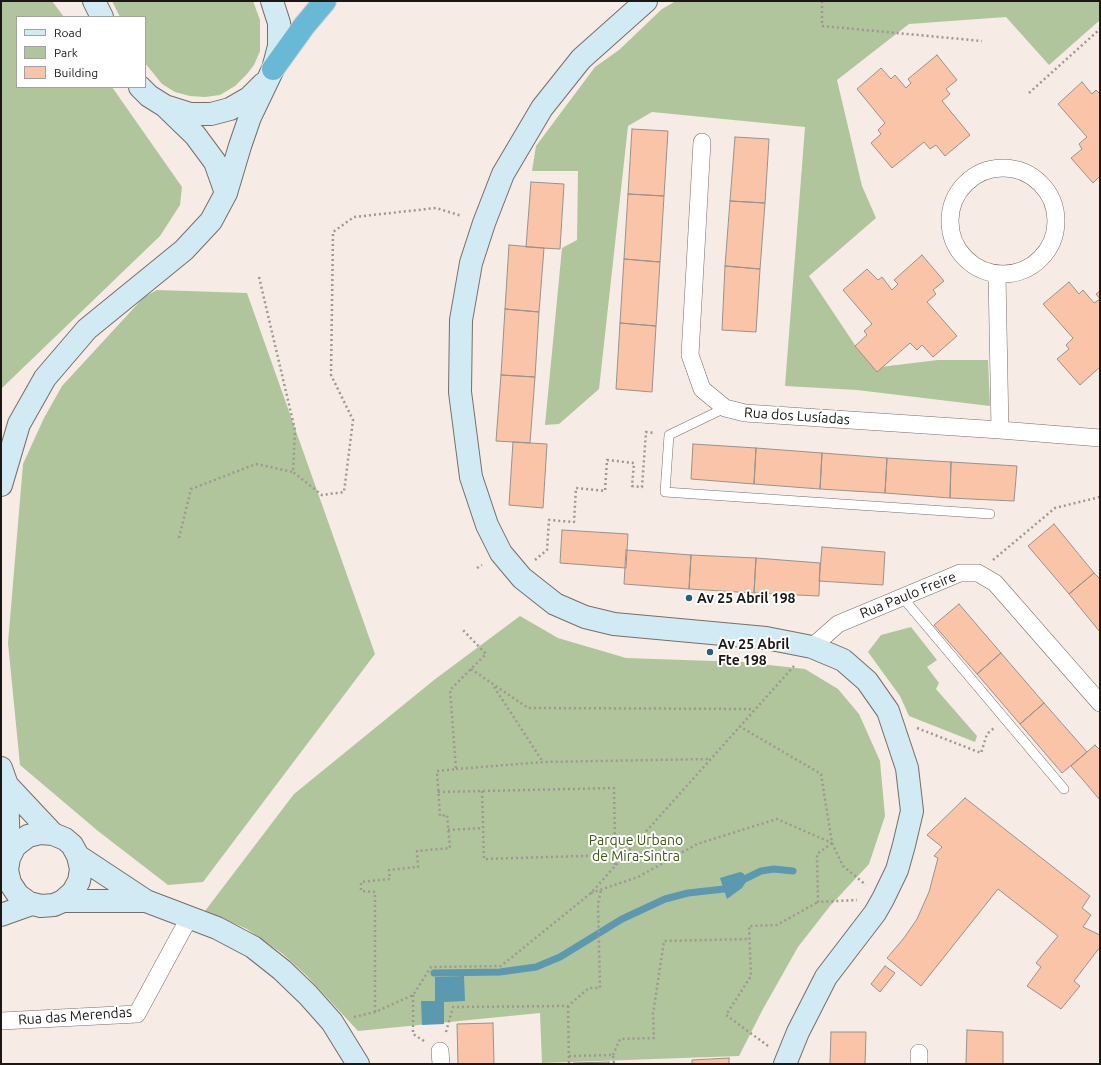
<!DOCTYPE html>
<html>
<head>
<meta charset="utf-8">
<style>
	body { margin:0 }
	#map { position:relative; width:1101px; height:1065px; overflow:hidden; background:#f6ebe5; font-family:Ubuntu,sans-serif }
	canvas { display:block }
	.frame { position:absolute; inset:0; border:2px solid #1b1715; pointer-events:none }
	.legend { position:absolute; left:16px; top:16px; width:130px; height:72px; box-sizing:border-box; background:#fff; border:1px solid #a4a2a1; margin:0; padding:5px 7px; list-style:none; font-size:12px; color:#1b1715 }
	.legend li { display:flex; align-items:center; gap:8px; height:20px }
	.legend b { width:20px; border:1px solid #a4a2a1 }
</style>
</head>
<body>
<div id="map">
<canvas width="1101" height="1065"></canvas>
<div class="frame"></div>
<ul class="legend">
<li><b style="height:5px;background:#d1eaf3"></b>Road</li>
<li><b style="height:11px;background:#b1c59c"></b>Park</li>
<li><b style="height:11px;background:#f9c4a7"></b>Building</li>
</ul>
</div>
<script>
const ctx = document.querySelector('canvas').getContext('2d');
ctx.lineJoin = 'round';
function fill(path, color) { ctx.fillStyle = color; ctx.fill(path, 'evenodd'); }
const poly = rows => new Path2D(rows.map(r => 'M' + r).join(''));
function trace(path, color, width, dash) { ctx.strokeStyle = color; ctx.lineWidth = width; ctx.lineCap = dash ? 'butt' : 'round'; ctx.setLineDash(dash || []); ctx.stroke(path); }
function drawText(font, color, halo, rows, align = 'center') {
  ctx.font = font + ' Ubuntu,sans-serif'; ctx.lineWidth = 4; ctx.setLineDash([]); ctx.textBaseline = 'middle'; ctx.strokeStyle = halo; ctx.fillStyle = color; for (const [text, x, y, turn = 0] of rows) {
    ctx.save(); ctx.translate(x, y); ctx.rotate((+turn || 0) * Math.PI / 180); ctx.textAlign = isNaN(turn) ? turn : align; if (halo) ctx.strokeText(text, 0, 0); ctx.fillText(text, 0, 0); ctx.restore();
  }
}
fill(poly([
	[1,1,52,1,64,17,17,17,17,87,112,87,182,187,180,205,160,236,1,389],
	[112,1,253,1,260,20,260,51,254,65,247,74,235,86,220,95,205,97,190,96,175,92,162,84,145,63,145,17,120,17],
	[676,1,1100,1,1100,20,1049,65,1006,17,909,24,837,80,862,186,876,218,809,276,857,348,880,367,938,360,988,360,990,406,857,390,785,386,805,127,652,112,628,126,599,389,559,424,545,425,562,248,577,240,578,171,532,171,536,146,595,67,619,50,662,9],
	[157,290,247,293,375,654,203,882,168,885,98,831,20,765,8,643,23,464,44,418,62,386,144,297],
	[520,616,558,638,626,658,742,662,805,669,838,689,859,714,880,761,885,816,869,864,830,906,798,947,763,1009,739,1056,542,1063,540,1013,358,1031,307,976,283,954,247,929,205,911,294,794,434,680],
	[911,627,937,660,927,667,939,683,936,689,977,736,975,742,909,716,900,696,868,652,881,635]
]), '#b1c59c');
fill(poly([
	[740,872,743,873,746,877,746,882,742,888,727,899,720,878],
	[464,976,465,1001,444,1002,444,1024,422,1025,421,1001,435,1001,435,977]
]), '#5b99b0');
trace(poly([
	[434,973,500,972,536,967,560,957,622,919,665,899,688,893,724,889,761,871,774,869,793,871]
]), '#5b99b0', 7);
const building = poly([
	[937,55,957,80,946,89,950,94,942,101,970,135,945,156,936,145,930,149,924,142,892,168,871,143,881,134,878,130,885,123,857,89,881,68,891,79,895,75,906,88,911,83,908,79,937,55],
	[1082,82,1092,94,1096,90,1100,94,1100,176,1093,183,1071,158,1082,149,1079,144,1087,137,1058,104,1082,82],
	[632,129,668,131,664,196,628,194,632,129],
	[735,137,769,139,765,203,730,201,735,137],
	[531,182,564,184,560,249,526,247,531,182],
	[628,194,664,196,660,262,624,259,628,194],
	[730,201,765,203,760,269,725,266,730,201],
	[509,245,544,248,539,312,505,309,509,245],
	[922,255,944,281,933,290,936,294,927,302,957,336,933,357,922,345,917,350,910,343,877,372,855,346,867,335,864,331,872,324,843,290,867,269,878,280,882,277,892,290,898,284,894,280,922,255],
	[624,259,660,262,656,326,620,323,624,259],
	[725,266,760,269,756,332,722,330,725,266],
	[1069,282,1079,294,1083,290,1094,303,1100,299,1096,294,1100,291,1100,367,1080,385,1057,359,1069,349,1066,345,1073,338,1043,304,1069,282],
	[505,309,539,312,535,377,501,375,505,309],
	[620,323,656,326,652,392,616,389,620,323],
	[501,375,535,377,530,443,496,441,501,375],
	[513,442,547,444,543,508,509,505,513,442],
	[693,444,756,448,754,484,691,479,693,444],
	[756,448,822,453,820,489,754,484,756,448],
	[822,453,887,458,885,493,820,489,822,453],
	[887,458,951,462,950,498,885,493,887,458],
	[951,462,1017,466,1014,501,950,498,951,462],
	[1054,524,1094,573,1069,594,1028,546,1054,524],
	[562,530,628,534,626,568,560,563,562,530],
	[822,547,885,552,883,585,819,581,822,547],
	[626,550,691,555,689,589,624,584,626,550],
	[691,555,756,558,754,593,689,589,691,555],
	[756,558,820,563,819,596,754,593,756,558],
	[1094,573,1100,579,1100,632,1069,594,1094,573],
	[959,604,1001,653,977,674,934,625,959,604],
	[1001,653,1044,703,1020,724,977,674,1001,653],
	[1044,703,1087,752,1062,773,1020,724,1044,703],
	[1095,745,1100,750,1100,800,1071,766,1095,745],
	[965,798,1090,896,1082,908,1091,915,1083,927,1100,935,1100,947,1074,981,1080,986,1061,1009,1027,986,1041,967,1036,963,1058,936,998,889,921,986,887,958,904,938,917,919,929,892,938,858,934,856,942,847,927,835,965,798],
	[885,966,895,973,880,992,871,984,885,966],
	[493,1023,494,1064,458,1064,457,1024,493,1023],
	[967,1030,1003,1032,1003,1064,966,1064,967,1030],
	[831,1032,866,1032,865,1064,830,1064,831,1032],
	[729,1058,729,1064,692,1064,692,1060,729,1058],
	[609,1062,609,1064,573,1064,573,1063,609,1062]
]);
fill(building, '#f9c4a7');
trace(building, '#9b918b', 1);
const lane = poly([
	[725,408,669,435,665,492,990,514],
	[903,598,1064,789]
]);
const street = poly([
	[702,142,690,355,702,389,725,408,745,413,1000,430,1100,438],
	'950 221a53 53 0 1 1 106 0a53 53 0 1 1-106 0Z',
	[997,275,1000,430],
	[812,647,838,624,960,573,978,573,995,583,1100,703],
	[1,1021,137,1014,189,918],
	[440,1051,441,1064],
	[919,1064,919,1053]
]);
const secondary = poly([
	[94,1,102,17],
	[646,1,581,59,542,108,503,174,484,223,471,263,461,320,460,392,471,477,487,525,501,553,522,578,555,604,585,617,614,624,766,638,812,647,843,660,867,681,888,711,907,768,912,811,904,845,897,870,883,899,875,913,826,977,798,1032,785,1064],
	[140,87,149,96,165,106,195,135,215,162,226,193],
	[168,107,190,114,211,114,230,109,249,98,263,84],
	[1,485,19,424,45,378,87,329,184,250,211,221,226,193,240,146,250,117,273,69,279,46,279,23,272,1],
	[1,768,7,785,9,858,7,870,10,883,18,895,29,903,41,906,54,905,63,901,73,892,79,881,81,869,78,856,72,845,65,839,53,834,7,785],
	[78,856,146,901,217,928,253,947,282,970,308,995,332,1022,358,1064],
	[9,858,15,846,28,836,40,833,53,834],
	[63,901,146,901],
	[1,915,32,904]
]);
const highway = poly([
	[273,69,304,26,325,1]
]);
trace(lane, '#786e69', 10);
trace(street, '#786e69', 18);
trace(secondary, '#786e69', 24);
trace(highway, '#cdcccc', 24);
trace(poly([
	[822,1,822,26,982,41],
	[1029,93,1100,29],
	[259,277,295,430,293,472,322,495,344,492,353,420,331,375,333,232,354,217,436,208,462,216],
	[179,538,191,489,256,464,293,472],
	[535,560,547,550,549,520,574,522,576,488,605,491,607,460,634,463,632,486,642,487,646,432,654,433],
	[993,560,1055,508,1100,497],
	[477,568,482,565],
	[471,669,528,708,754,709],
	[494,687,543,762],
	[739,726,821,774,832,843,843,866,866,885],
	[917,728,981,753,987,734,994,728],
	[456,769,543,762,711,759],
	[482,791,484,859,616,855],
	[438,792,614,788,615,846,633,845],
	[448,830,483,828],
	[832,843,817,854,818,902,857,900],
	[615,865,615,846],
	[591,893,638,877,697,844,777,819,832,843],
	[413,995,413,1034,424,1041],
	[568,1006,569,1064],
	[375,1012,375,892,361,891,361,882,390,879,389,870,418,867,417,851,450,848,447,815,440,816,437,771,456,769,450,690,486,654,462,629],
	[354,1017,375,1012,413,995,431,967,501,966,591,893,794,666],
	[446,1032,453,1007,568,1006,589,988,600,988,598,904,601,890],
	[768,1046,726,1015,751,976,749,926,777,925,818,902],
	[613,1055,620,1039,654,1038,653,1014,664,941,749,939],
	[569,1056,613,1055,614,1064]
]), '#9f9793', 2.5, [2, 3]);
trace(lane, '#fff', 9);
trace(street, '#fff', 17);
trace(secondary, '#d1eaf3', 22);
trace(highway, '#67b9d6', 22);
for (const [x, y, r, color] of [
	[689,598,4,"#27617a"],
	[710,652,4,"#27617a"]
]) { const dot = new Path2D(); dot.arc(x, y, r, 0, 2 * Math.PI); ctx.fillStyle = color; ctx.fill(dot); trace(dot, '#fff', 1.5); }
drawText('14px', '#1b1715', '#fff', [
	["Rua dos Lusíadas",797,416,4],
	["Rua Paulo Freire",908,595,-22],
	["Rua das Merendas",75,1016,-4]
]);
drawText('bold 14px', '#1b1715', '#fff', [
	["Av 25 Abril 198",697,598],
	["Av 25 Abril",718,644],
	["Fte 198",718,660]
], 'left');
drawText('14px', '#3f5a12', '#fff', [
	["Parque Urbano",636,840],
	["de Mira-Sintra",636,856]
]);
</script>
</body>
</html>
